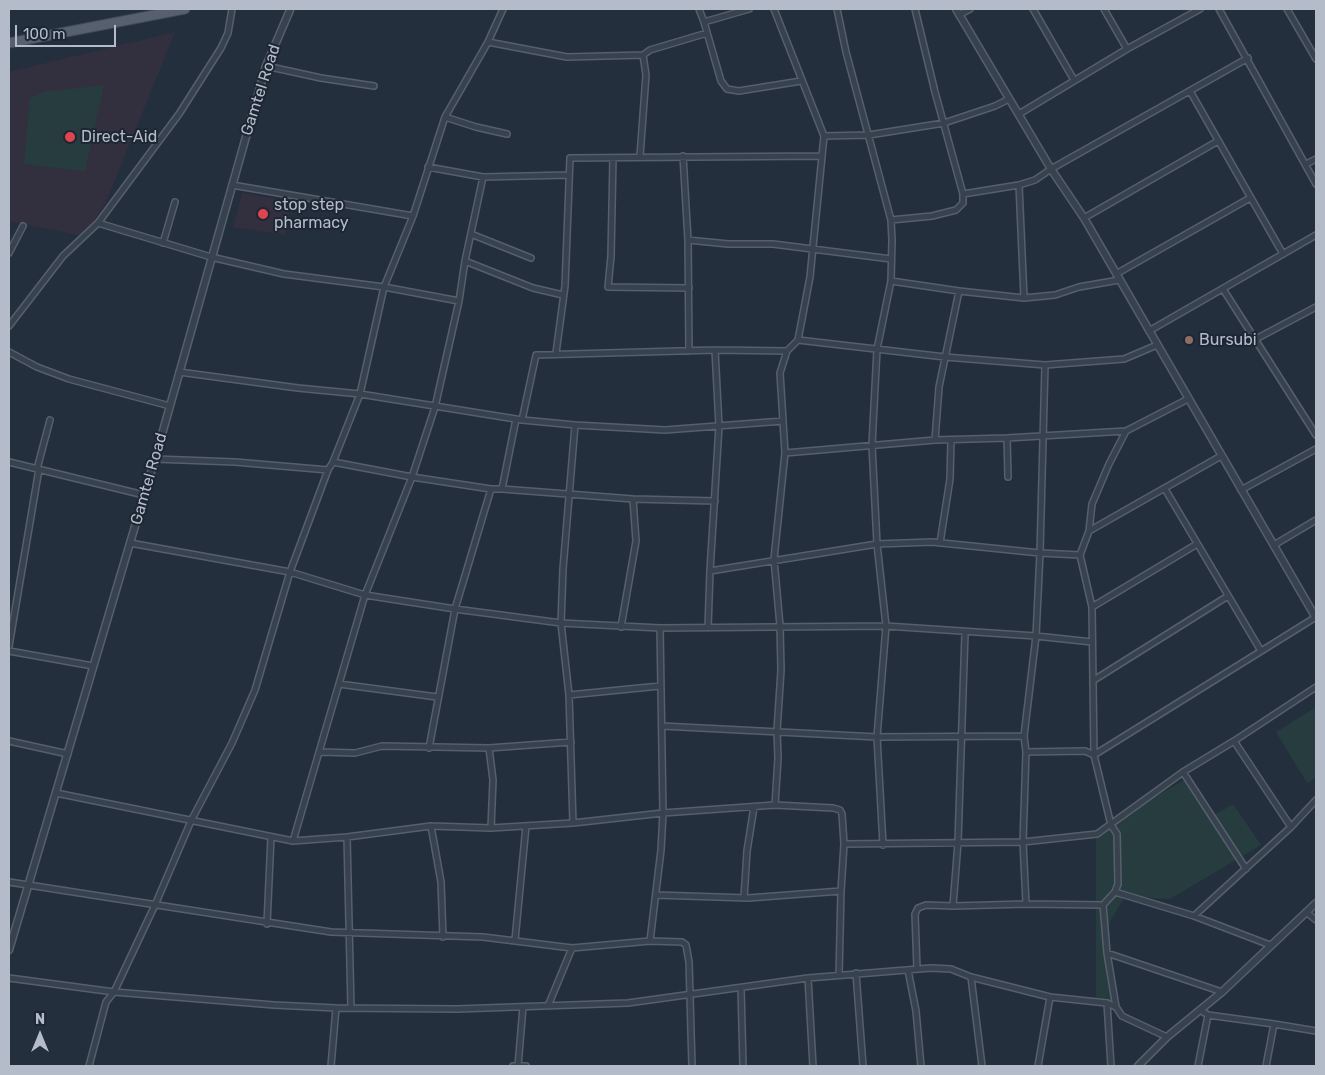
<!DOCTYPE html>
<html>
<head>
<meta charset="utf-8">
<style>
	body { margin:0 }
	#map { position:relative; width:1325px; height:1075px; overflow:hidden; background:#242f3e; font-family:Rubik,sans-serif }
	canvas { display:block }
	.frame { position:absolute; inset:0; border:10px solid #b4bcc9; pointer-events:none }
	.north { position:absolute; left:15px; top:1010px; width:50px; height:50px; -webkit-text-stroke:4px #1d2633; paint-order:stroke; rotate:0deg; font-size:14px; font-weight:700; line-height:20px; text-align:center; color:#b4bcc9 }
	.north::after { content:''; display:block; margin:auto; width:18px; height:22px; background:#b4bcc9; clip-path:polygon(50% 0,100% 100%,50% 72%,0 100%) }
	.scale { position:absolute; left:15px; top:25px; width:101px; height:22px; box-sizing:border-box; border:2px solid #b4bcc9; border-top:0; padding-left:6px; font-size:15px; line-height:18px; white-space:nowrap; color:#b4bcc9; -webkit-text-stroke:4px #1d2633; paint-order:stroke }
</style>
</head>
<body>
<div id="map">
<canvas width="1325" height="1075"></canvas>
<div class="frame"></div>
<div class="north">N</div>
<div class="scale">100 m</div>
</div>
<script>
const ctx = document.querySelector('canvas').getContext('2d');
ctx.lineJoin = 'round';
function fill(path, color) { ctx.fillStyle = color; ctx.fill(path, 'evenodd'); }
const poly = rows => new Path2D(rows.map(r => 'M' + r).join(''));
function trace(path, color, width, dash) { ctx.strokeStyle = color; ctx.lineWidth = width; ctx.lineCap = dash ? 'butt' : 'round'; ctx.setLineDash(dash || []); ctx.stroke(path); }
function drawText(font, color, halo, rows, align = 'center') {
  ctx.font = font + ' Rubik,sans-serif'; ctx.lineWidth = 4; ctx.setLineDash([]); ctx.textBaseline = 'middle'; ctx.strokeStyle = halo; ctx.fillStyle = color; for (const [text, x, y, turn = 0] of rows) {
    ctx.save(); ctx.translate(x, y); ctx.rotate((+turn || 0) * Math.PI / 180); ctx.textAlign = isNaN(turn) ? turn : align; if (halo) ctx.strokeText(text, 0, 0); ctx.fillText(text, 0, 0); ctx.restore();
  }
}
fill(poly([
	[175,32,106,202,84,236,9,221,9,72],
	[242,193,290,202,286,235,233,227]
]), '#32303f');
fill(poly([
	[104,85,85,171,24,164,30,98,44,92],
	[1316,707,1316,778,1307,783,1276,732],
	[1184,780,1209,818,1233,804,1261,845,1170,899,1134,897,1124,898,1109,923,1113,1000,1096,999,1096,835,1119,818]
]), '#263c3f');
const minor = poly([
	[699,9,704,22,721,81,727,89,739,91,801,81],
	[774,9,824,136,810,277,798,340,787,351,780,373,785,453,774,559,780,626,781,670,777,731,778,758,775,805],
	[837,9,846,52,891,220,892,240,891,281,877,349,872,445,877,544,886,626,877,737,883,845],
	[915,9,935,92,963,194],
	[1033,9,1074,80],
	[1104,9,1127,49],
	[1219,9,1316,184],
	[1287,9,1316,59],
	[959,15,970,9],
	[704,22,749,9],
	[488,42,567,57,643,55],
	[266,66,321,78,374,86],
	[1190,91,1283,254],
	[1019,114,1127,49,1200,9],
	[445,117,476,127,507,134],
	[824,136,869,135,944,123,995,106,1009,99],
	[640,156,646,75,643,55,650,50,707,33],
	[683,156,688,240,689,351],
	[613,158,611,256,608,287,689,288],
	[1306,164,1316,159],
	[428,167,483,177,568,175],
	[232,185,413,216],
	[1019,185,1024,298],
	[1084,218,1218,141],
	[891,220,932,216,956,210,963,203,963,194,1019,185,1035,180,1051,169,1248,58],
	[98,223,211,257,284,274,384,287,459,301],
	[471,234,531,258],
	[688,240,728,244,773,244,891,259],
	[163,243,175,202],
	[9,253,23,226],
	[465,261,533,288,563,295],
	[1116,274,1250,198],
	[891,281,959,291,1024,298,1055,295,1079,287,1119,280],
	[1223,289,1316,435],
	[9,326,63,256,98,223,179,114,221,48,228,33,232,9],
	[1149,331,1316,235],
	[798,340,945,357,1045,365,1124,359,1157,345],
	[1254,340,1316,307],
	[9,352,37,367,69,379,170,406],
	[556,353,565,286,570,158,821,156],
	[179,372,298,388,360,394,522,420,575,425,665,430,783,421],
	[522,420,536,355,715,350,787,351],
	[1007,438,1008,477],
	[935,440,939,387,959,291],
	[785,453,935,440,1007,438,1126,431,1188,399],
	[155,459,235,462,328,470],
	[9,462,144,495],
	[333,462,412,477,491,489,502,489,633,499,715,501],
	[37,469,50,420],
	[502,489,516,419],
	[1165,489,1261,651],
	[1241,490,1316,449],
	[1089,531,1221,456],
	[130,543,290,572,365,595,455,609,561,623,660,628,886,626,1036,636,1092,642],
	[940,543,950,479,951,441],
	[1274,545,1316,520],
	[710,571,877,544,932,542,1040,553,1080,555],
	[1092,607,1197,544],
	[621,627,636,541,633,499],
	[708,628,710,571,719,426,715,350],
	[9,646,39,469],
	[9,651,93,666],
	[1094,680,1228,596],
	[339,684,437,697],
	[569,695,660,686],
	[662,726,877,737,1024,736],
	[9,741,68,754],
	[1234,741,1291,827],
	[429,748,455,609,491,489],
	[489,748,493,780,491,828],
	[320,752,355,753,382,746,489,748,571,742],
	[1026,752,1085,751,1094,755,1316,617],
	[1183,772,1246,869],
	[56,793,293,841,347,837,431,826,491,828,573,823,663,813,775,805,833,808,840,810,842,814,844,844,841,891,839,975],
	[573,823,569,695,561,623,563,569,575,425],
	[431,826,441,882,443,937],
	[347,837,351,1008],
	[293,841,365,595,412,477,435,407,459,301,465,261,483,177],
	[844,844,1023,842,1097,834,1183,772,1234,741,1316,687],
	[9,882,331,932,483,937,572,948,650,941,682,942,686,945,689,962,692,1066],
	[1115,892,1194,916,1270,945],
	[656,895,748,898,841,891],
	[744,898,747,851,754,807],
	[1026,904,1023,842,1026,752,1024,736,1036,636,1040,553,1045,365],
	[1103,905,1107,953,1116,1007],
	[953,906,958,842,965,633],
	[1306,912,1316,920],
	[1194,916,1291,827,1316,800],
	[267,924,271,837],
	[515,940,526,826],
	[650,941,661,850,663,813,660,628],
	[1107,953,1222,992],
	[917,969,915,914,918,908,926,905,953,906,1026,904,1103,905,1115,892,1118,884,1117,834,1111,825,1094,755,1092,607,1080,555,1089,531,1092,504,1109,464,1126,431],
	[908,970,916,1011,921,1066],
	[856,973,863,1066],
	[971,977,982,1066],
	[9,978,114,992,274,1005,336,1008,457,1009,628,1003,808,978,931,968,951,969,971,977,1050,997,1107,1003,1116,1007,1122,1016,1167,1037],
	[808,978,813,1066],
	[741,988,743,1066],
	[1107,1003,1111,1066],
	[548,1006,572,948],
	[1208,1015,1274,1024,1316,1031],
	[89,1066,106,1002,114,992,155,905,191,821,232,743,255,690,290,572,328,470,333,462,360,394,384,287,413,216,445,117,488,42,503,9],
	[331,1066,336,1008],
	[513,1066,526,1066],
	[518,1066,523,1007],
	[1038,1066,1050,997],
	[1198,1066,1208,1015,1200,1010],
	[1266,1066,1274,1024]
]);
const tertiary = poly([
	[956,9,1051,169,1084,218,1316,618],
	[9,950,155,459,266,66,290,10],
	[1138,1066,1167,1037,1222,992,1316,903]
]);
const primary = poly([
	[9,43,185,9]
]);
trace(minor, '#565f6c', 8);
trace(tertiary, '#565f6c', 9);
trace(primary, '#414a57', 11);
trace(minor, '#38414e', 5);
trace(tertiary, '#38414e', 6);
trace(primary, '#56606e', 9);
for (const [x, y, r, color] of [
	[70,137,6,"#e0444e"],
	[263,214,6,"#e0444e"],
	[1189,340,5,"#8d6e63"]
]) { const dot = new Path2D(); dot.arc(x, y, r, 0, 2 * Math.PI); ctx.fillStyle = color; ctx.fill(dot); trace(dot, '#1d2633', 2); }
drawText('16px', '#b4bcc9', '#1d2633', [
	["Gamtel Road",261,90,-72],
	["Gamtel Road",149,479,-74]
]);
drawText('16px', '#b4bcc9', '#1d2633', [
	["Direct-Aid",81,137],
	["stop step",274,205],
	["pharmacy",274,223],
	["Bursubi",1199,340]
], 'left');
</script>
</body>
</html>
